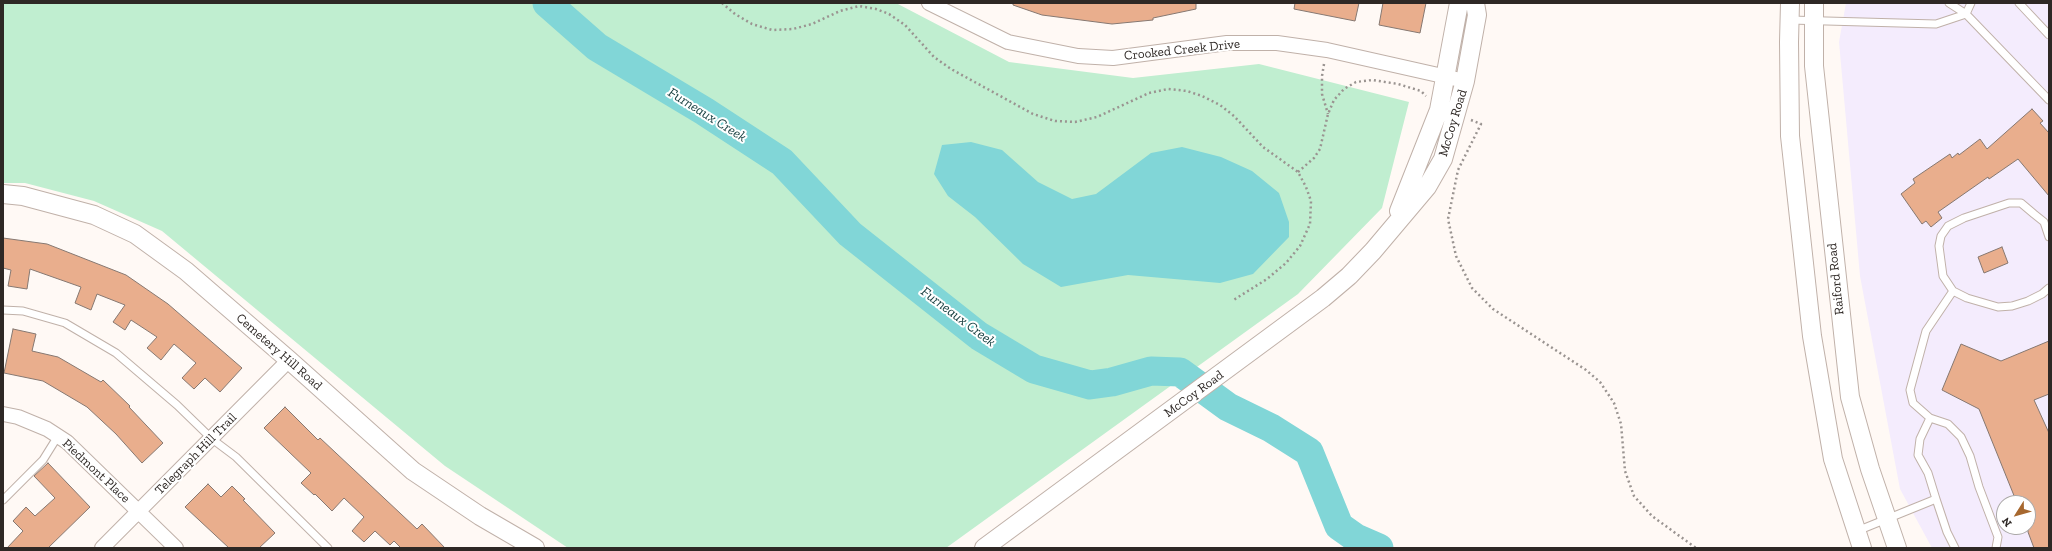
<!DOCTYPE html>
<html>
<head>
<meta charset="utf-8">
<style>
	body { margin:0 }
	#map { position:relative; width:2052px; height:551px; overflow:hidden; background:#fff9f5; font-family:"Zilla Slab",serif }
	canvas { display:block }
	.frame { position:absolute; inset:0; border:4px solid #2e2825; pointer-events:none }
	.north { position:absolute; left:1996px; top:495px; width:40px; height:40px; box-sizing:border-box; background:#fff; border:1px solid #aba9a8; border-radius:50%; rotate:233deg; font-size:11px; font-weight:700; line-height:16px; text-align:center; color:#2e2825 }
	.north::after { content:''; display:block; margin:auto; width:14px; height:18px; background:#a7682f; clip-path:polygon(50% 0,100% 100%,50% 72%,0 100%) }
</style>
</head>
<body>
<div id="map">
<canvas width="2052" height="551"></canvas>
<div class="frame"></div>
<div class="north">N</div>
</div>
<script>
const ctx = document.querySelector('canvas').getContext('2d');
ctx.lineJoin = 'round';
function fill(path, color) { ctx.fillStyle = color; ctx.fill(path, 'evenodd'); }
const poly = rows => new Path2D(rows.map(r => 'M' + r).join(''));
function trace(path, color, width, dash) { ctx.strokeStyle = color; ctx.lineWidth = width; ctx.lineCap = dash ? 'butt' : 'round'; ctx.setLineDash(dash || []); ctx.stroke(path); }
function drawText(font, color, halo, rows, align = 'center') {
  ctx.font = font + ' "Zilla Slab",serif'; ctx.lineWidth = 4; ctx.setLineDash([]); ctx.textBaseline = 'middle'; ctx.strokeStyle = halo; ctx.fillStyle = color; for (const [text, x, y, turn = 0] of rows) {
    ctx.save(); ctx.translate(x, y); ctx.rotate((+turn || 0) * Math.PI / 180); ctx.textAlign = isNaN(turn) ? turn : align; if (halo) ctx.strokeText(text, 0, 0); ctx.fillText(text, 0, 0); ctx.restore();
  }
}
fill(poly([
	[1846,3,2049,3,2049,548,1932,548,1900,489,1860,276,1839,42],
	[2004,503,2028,503,2028,527,2004,527]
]), '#f4ecfd');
fill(poly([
	[3,3,896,3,1009,62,1133,78,1259,64,1409,102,1382,208,1298,294,946,548,568,548,445,466,162,231,94,201,25,183,3,183]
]), '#c0eed0');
fill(poly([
	[971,142,1002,150,1038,182,1072,199,1096,194,1151,153,1182,147,1221,157,1252,171,1279,193,1289,222,1289,237,1253,274,1220,283,1128,275,1061,287,1023,264,975,217,948,196,934,174,942,145]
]), '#81d6d7');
trace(poly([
	[547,3,597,47,704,111,782,162,850,234,979,336,1034,369,1090,385,1112,382,1151,371,1180,372,1228,407,1271,428,1309,452,1339,526,1356,538,1379,548]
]), '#81d6d7', 29);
const building = poly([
	[1013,3,1196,3,1196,9,1153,18,1153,20,1112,24,1042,15,1013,5,1013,3],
	[1295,3,1359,3,1355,21,1294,9,1295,3],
	[1383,3,1426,3,1420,33,1379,25,1383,3],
	[2032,109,2043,121,2040,123,2049,133,2049,196,2018,159,1989,179,1988,177,1938,212,1942,218,1931,227,1926,221,1922,224,1901,194,1915,183,1913,179,1950,154,1952,158,1958,153,1959,155,1980,139,1987,149,2032,109],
	[3,238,47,244,126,275,168,304,242,368,220,392,205,378,194,389,182,378,196,363,174,344,161,360,147,348,157,337,131,320,125,330,113,322,125,305,97,294,91,310,75,303,81,287,30,269,27,289,8,286,11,270,3,268,3,238],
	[2002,247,2008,263,1984,273,1978,257,2002,247],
	[13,329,36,334,32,351,58,357,101,382,103,380,130,406,129,407,163,443,142,463,116,434,87,407,43,381,4,373,13,329],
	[2049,341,2049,394,2034,400,2049,433,2049,548,2034,548,2028,532,2028,503,2017,503,1979,409,1942,390,1961,344,2001,361,2049,341],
	[285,407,318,440,320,438,417,529,422,524,445,548,401,548,394,541,390,545,375,531,364,542,352,531,364,517,344,498,332,511,315,494,314,495,301,483,311,473,264,428,285,407],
	[48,463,90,507,48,548,7,548,23,531,13,521,26,507,35,516,55,498,34,476,48,463],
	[208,484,221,497,232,486,245,499,243,500,275,533,259,548,229,548,185,507,208,484]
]);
fill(building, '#e9ae8d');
trace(building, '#867871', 1);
const service = poly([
	[1949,3,1966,14,2049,100],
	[2019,3,2049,35],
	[1790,20,1936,24,1966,14,1971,3],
	[2049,237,2044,222,2034,214,2021,203,2009,203,1964,218,1948,226,1941,236,1939,246,1943,276,1953,291,1967,298,1998,307,2012,306,2028,301,2042,294,2049,288],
	[1953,291,1926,331,1910,390,1913,403,1930,418,1948,424,1961,437,1970,456,1979,487,1998,537,1996,548],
	[3,310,23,311,65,323,116,353,177,405,212,439,236,457,328,548],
	[1930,418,1920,439,1918,455,1928,473,1936,499],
	[3,500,43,460,58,436],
	[1857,531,1936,499,1947,532,1955,548]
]);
const minor = poly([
	[929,3,1008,42,1078,56,1113,58,1227,43,1277,43,1327,50,1465,81],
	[3,414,18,417,47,429,67,442,176,548],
	[102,548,289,360]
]);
const tertiary = poly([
	[1790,3,1789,42,1790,136,1812,336,1833,459,1862,548],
	[1814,3,1814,66,1850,397,1870,469,1897,548],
	[3,194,23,196,94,215,135,234,186,271,289,360,413,471,480,516,535,548],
	[1399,211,1439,110,1459,3],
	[984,548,1323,298,1349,276,1373,251,1427,187,1443,159,1465,81,1477,15,1475,3]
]);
trace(service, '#c0b1a9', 9);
trace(minor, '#c0b1a9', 16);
trace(tertiary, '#c0b1a9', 20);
trace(poly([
	[722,3,735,14,752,24,772,30,793,29,812,24,840,11,859,6,876,9,889,14,905,25,934,57,951,69,1033,114,1055,121,1075,122,1097,117,1149,93,1168,89,1187,91,1202,96,1220,105,1234,116,1263,147,1298,172,1306,187,1311,201,1310,224,1300,246,1286,263,1267,279,1232,301],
	[1324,64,1322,76,1322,94,1328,114],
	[1471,120,1481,124,1458,170,1448,219,1456,256,1472,288,1493,309,1586,370,1600,382,1614,403,1621,424,1625,471,1634,496,1652,516,1696,548],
	[1298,172,1314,158,1320,149,1328,114,1334,100,1344,89,1356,82,1372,80,1398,84,1421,91,1426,96]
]), '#9a9491', 2.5, [2, 3]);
trace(service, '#fff', 7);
trace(minor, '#fff', 14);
trace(tertiary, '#fff', 18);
drawText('13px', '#2e2825', '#fff', [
	["Crooked Creek Drive",1182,50,-6],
	["McCoy Road",1453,123,-73],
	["Raiford Road",1836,279,-96],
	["Cemetery Hill Road",279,352,41],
	["McCoy Road",1194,394,-36],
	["Telegraph Hill Trail",196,454,-45],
	["Piedmont Place",96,471,43]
]);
drawText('italic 14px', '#184041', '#fff', [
	["Furneaux Creek",707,115,32],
	["Furneaux Creek",958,317,37]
]);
</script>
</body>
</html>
